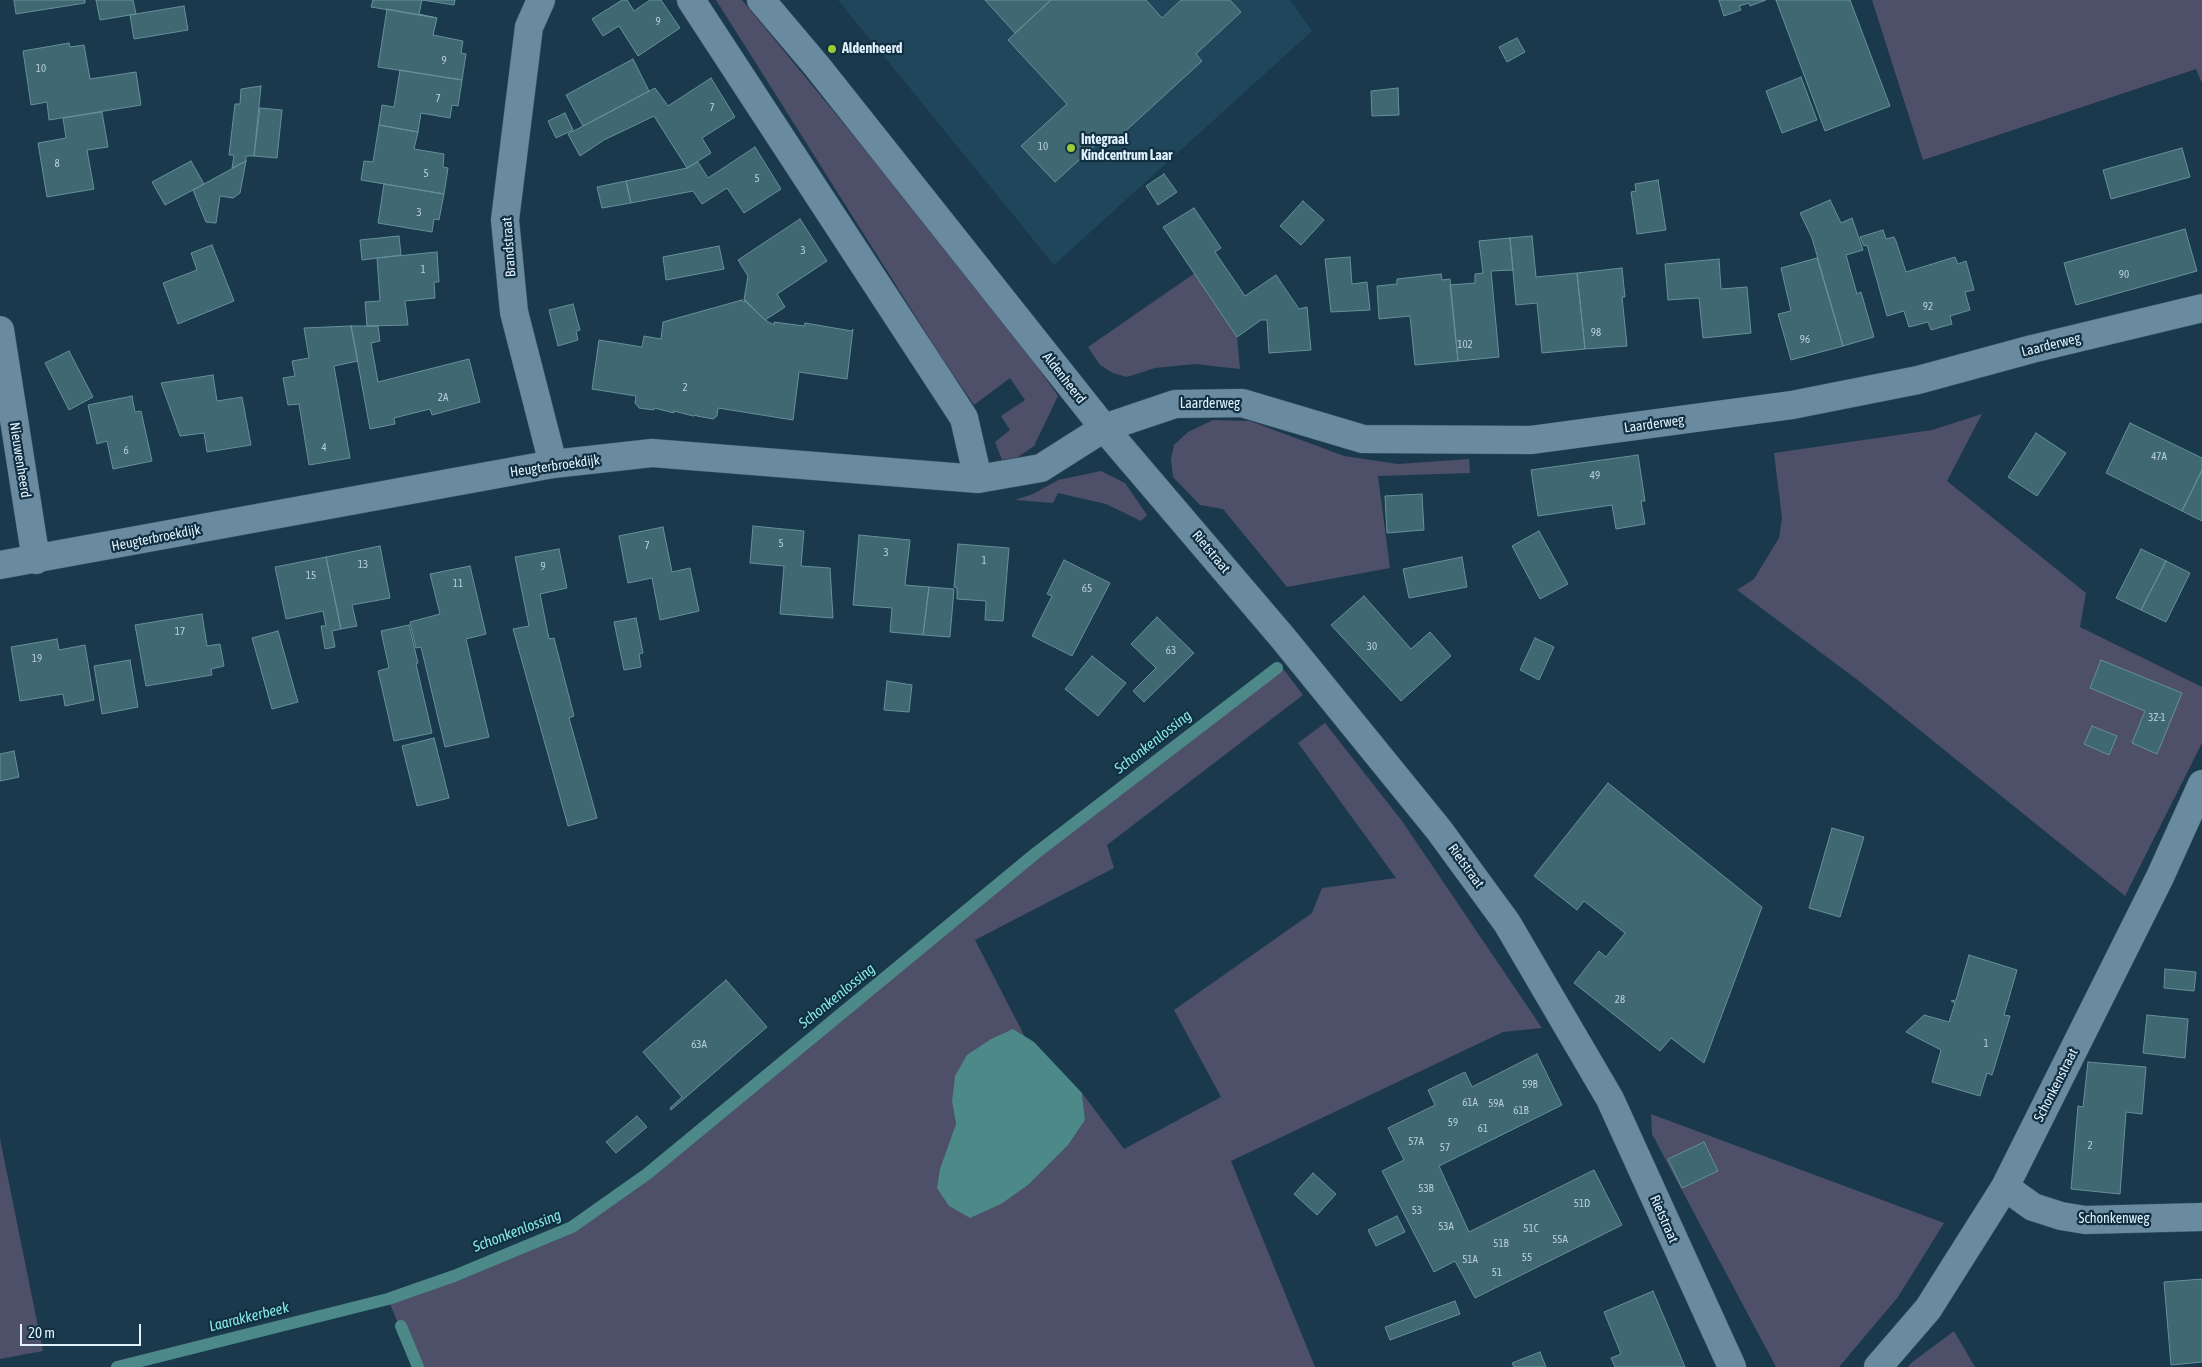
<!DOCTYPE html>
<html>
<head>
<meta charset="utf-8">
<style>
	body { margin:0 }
	#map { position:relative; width:2202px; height:1367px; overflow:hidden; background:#1b394c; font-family:"Asap Condensed",sans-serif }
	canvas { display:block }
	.scale { position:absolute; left:20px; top:1324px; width:121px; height:22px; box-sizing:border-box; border:2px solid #e0f1fd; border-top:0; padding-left:6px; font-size:15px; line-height:18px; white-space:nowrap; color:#e0f1fd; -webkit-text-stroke:4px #112f41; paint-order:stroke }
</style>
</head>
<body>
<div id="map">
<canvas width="2202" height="1367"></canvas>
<div class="scale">20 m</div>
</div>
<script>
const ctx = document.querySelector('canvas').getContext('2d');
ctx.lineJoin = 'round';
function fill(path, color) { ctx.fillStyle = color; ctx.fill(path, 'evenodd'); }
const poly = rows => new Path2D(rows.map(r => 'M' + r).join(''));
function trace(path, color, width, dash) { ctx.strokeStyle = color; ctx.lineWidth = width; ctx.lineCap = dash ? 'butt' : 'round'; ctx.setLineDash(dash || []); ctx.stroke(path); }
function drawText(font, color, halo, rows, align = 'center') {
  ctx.font = font + ' "Asap Condensed",sans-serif'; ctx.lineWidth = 4.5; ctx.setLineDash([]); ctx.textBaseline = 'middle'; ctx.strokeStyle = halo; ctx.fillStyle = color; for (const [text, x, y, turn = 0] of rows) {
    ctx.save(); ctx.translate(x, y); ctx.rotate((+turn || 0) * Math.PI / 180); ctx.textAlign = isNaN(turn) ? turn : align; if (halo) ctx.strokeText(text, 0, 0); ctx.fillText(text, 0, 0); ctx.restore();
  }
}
fill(poly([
	[838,0,1290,0,1312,31,1054,265]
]), '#20465c');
fill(poly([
	[716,0,742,0,1000,314,1058,396,1034,446,1018,457,1002,460,995,442,1010,430,1001,416,1025,400,1010,378,974,405,942,358],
	[1872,0,2202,0,2202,83,2196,69,1923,160],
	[1195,273,1237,337,1240,369,1195,364,1155,368,1127,377,1113,373,1100,365,1088,347],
	[1982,414,1947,481,2086,593,2080,627,2202,687,2202,743,2125,896,1859,681,1737,590,1754,579,1779,538,1782,518,1774,453,1932,430],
	[1213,420,1250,421,1344,456,1398,464,1469,459,1470,473,1378,476,1390,568,1287,587,1223,509,1200,505,1173,477,1171,459,1174,445,1188,432],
	[1101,471,1125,483,1147,515,1141,521,1106,504,1058,493,1053,503,1015,500,1033,494,1058,480],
	[1281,666,1303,695,1107,845,1114,868,975,940,1025,1037,1013,1029,952,1102,956,1124,951,1141,949,1206,959,1211,1028,1185,1085,1120,1082,1093,1124,1149,1221,1097,1174,1010,1312,913,1322,888,1396,878,1298,743,1325,723,1402,821,1542,1028,1503,1032,1231,1161,1315,1367,416,1367,388,1299,454,1277,572,1227,649,1174,1037,853],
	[1651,1114,1944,1223,1898,1297,1839,1367,1776,1367,1652,1134],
	[0,1139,43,1351,0,1359],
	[1954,1331,1975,1367,1908,1367,1911,1363]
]), '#4e4f68');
fill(poly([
	[1013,1029,1034,1042,1082,1093,1085,1120,1068,1145,1028,1185,1001,1204,970,1218,949,1206,937,1188,940,1169,956,1124,952,1102,955,1076,967,1055,991,1039]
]), '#4c8988');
trace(poly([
	[401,1326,418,1367],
	[117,1367,388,1299,454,1276,572,1227,647,1174,1036,853,1277,668]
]), '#4c8988', 12);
const building = poly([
	[14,0,85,0,85,3,16,14,14,0],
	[96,0,133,0,136,14,100,20,96,0],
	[373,0,455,0,454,5,422,0,419,14,437,18,371,7,373,0],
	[622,0,627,0,634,11,650,0,661,0,680,28,638,56,619,26,603,36,592,19,622,0],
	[985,0,1051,0,1015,33,985,0],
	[1051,0,1146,0,1162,18,1181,0,1230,0,1241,12,1196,54,1202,61,1107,148,1100,141,1055,182,1021,146,1067,104,1008,40,1051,0],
	[1719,0,1766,0,1750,6,1749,3,1739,6,1741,10,1724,16,1719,0],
	[1776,0,1850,0,1890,106,1825,131,1776,0],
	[184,6,188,30,134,39,130,15,184,6],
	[387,9,437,18,433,35,463,41,461,53,466,54,462,80,378,67,387,9],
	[1517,38,1525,52,1507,62,1499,47,1517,38],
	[69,43,70,47,84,45,90,79,136,72,141,105,49,120,47,102,31,105,23,51,69,43],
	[633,59,649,91,583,126,566,95,633,59],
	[400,70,462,80,458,106,452,105,450,118,421,113,418,132,379,125,382,105,394,107,400,70],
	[1801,77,1817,120,1782,133,1766,91,1801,77],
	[711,78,735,117,702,138,711,153,687,168,654,116,604,140,580,156,568,134,655,88,668,106,711,78],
	[261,86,254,156,246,156,246,161,232,168,234,155,229,155,235,104,240,104,241,89,261,86],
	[1398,88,1399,115,1372,116,1371,91,1398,88],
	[260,108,282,110,277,158,254,156,260,108],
	[102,112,108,147,87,150,94,189,47,197,38,143,66,138,63,118,102,112],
	[565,113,573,130,556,138,548,121,565,113],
	[379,125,418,132,414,149,444,154,443,167,448,168,444,194,361,180,364,161,373,162,379,125],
	[755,147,781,189,744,213,727,188,702,204,693,191,631,203,626,181,687,168,698,162,708,178,755,147],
	[2182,148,2190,177,2111,199,2103,170,2182,148],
	[191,161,204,184,165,205,152,182,191,161],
	[246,161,240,193,233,198,220,196,216,223,206,222,193,190,246,161],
	[1164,174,1177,192,1158,205,1146,186,1164,174],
	[1658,180,1666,230,1637,234,1631,192,1636,191,1635,184,1658,180],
	[626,181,631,203,602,208,597,187,626,181],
	[384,184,444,194,439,220,434,219,432,232,378,223,384,184],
	[1830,200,1841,223,1852,218,1863,250,1846,255,1857,294,1861,292,1874,337,1843,346,1812,238,1800,213,1830,200],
	[1303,201,1324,220,1301,245,1280,226,1303,201],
	[1194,208,1221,248,1215,252,1245,296,1276,275,1299,309,1307,307,1311,350,1269,353,1267,320,1261,320,1237,337,1163,227,1194,208],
	[800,219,827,261,777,294,785,307,765,320,744,300,748,276,738,260,800,219],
	[2185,229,2197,271,2076,305,2064,263,2185,229],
	[1883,230,1886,239,1894,237,1896,241,1906,272,1955,257,1958,264,1966,261,1974,290,1965,292,1970,310,1950,316,1952,324,1931,330,1928,322,1909,327,1904,311,1887,316,1867,245,1864,246,1860,237,1883,230],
	[399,236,401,255,362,260,360,240,399,236],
	[1532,236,1536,277,1577,273,1585,349,1542,353,1537,303,1516,305,1510,238,1532,236],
	[1510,238,1513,270,1491,271,1499,357,1458,361,1450,285,1475,283,1475,274,1483,273,1479,241,1510,238],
	[212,245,234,301,178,324,163,283,197,270,191,253,212,245],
	[719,246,724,269,666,280,663,257,719,246],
	[437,252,439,282,434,282,435,298,405,301,408,325,367,326,365,302,380,301,377,258,437,252],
	[1350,257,1352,284,1367,282,1370,310,1331,312,1325,259,1350,257],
	[1817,258,1843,346,1791,360,1778,314,1791,311,1781,268,1817,258],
	[1719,259,1721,289,1747,287,1751,333,1703,338,1699,298,1668,300,1665,264,1719,259],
	[1622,268,1625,297,1622,297,1627,346,1585,349,1577,273,1622,268],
	[1441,274,1442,280,1450,279,1458,361,1415,365,1410,316,1379,319,1377,286,1397,284,1397,279,1441,274],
	[742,300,744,302,745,300,765,320,774,325,774,322,804,326,805,323,852,331,853,329,847,379,799,372,793,420,718,408,717,416,713,419,697,416,697,415,693,416,674,411,674,413,654,408,654,410,639,408,635,403,636,396,592,389,599,340,642,347,644,336,661,339,663,322,742,300],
	[573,304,580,330,576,331,578,340,558,346,549,310,573,304],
	[351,326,358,361,334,366,350,458,309,465,299,404,288,405,283,378,295,376,292,361,309,358,304,328,351,326],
	[351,326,378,326,380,341,371,343,378,382,469,359,480,402,432,415,430,409,394,418,395,424,370,429,351,326],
	[69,351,93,397,69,410,45,363,69,351],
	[213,375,217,401,242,397,251,445,207,452,204,433,180,436,161,383,213,375],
	[132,396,135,412,141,411,152,461,113,469,107,441,97,444,88,405,132,396],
	[2130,423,2202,458,2202,470,2182,511,2106,473,2130,423],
	[2036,433,2066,453,2037,496,2008,477,2036,433],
	[1638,455,1645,501,1641,501,1645,524,1616,529,1612,505,1538,516,1531,470,1638,455],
	[2202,470,2202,521,2182,511,2202,470],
	[1422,494,1424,530,1387,533,1385,496,1422,494],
	[753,526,804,531,801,566,830,568,833,618,780,614,784,566,750,563,753,526],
	[663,527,672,572,690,568,699,611,660,620,652,578,628,583,619,536,663,527],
	[1539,531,1568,584,1540,599,1512,546,1539,531],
	[859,535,910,540,905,585,929,587,923,635,890,632,892,608,853,605,859,535],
	[958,544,1009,548,1003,621,985,620,986,601,957,599,957,588,954,587,958,544],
	[380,546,390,598,352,605,357,626,341,629,326,557,380,546],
	[559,549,567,588,540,594,549,639,554,638,574,716,569,718,597,818,568,826,513,629,529,626,515,557,559,549],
	[2141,549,2166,561,2141,610,2116,598,2141,549],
	[326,557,341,629,332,631,335,647,325,649,321,626,326,626,323,611,286,619,275,567,326,557],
	[1462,557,1467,587,1409,598,1403,569,1462,557],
	[1064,560,1110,583,1072,656,1032,636,1052,596,1047,594,1064,560],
	[2166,561,2190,573,2166,622,2141,610,2166,561],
	[470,566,486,634,466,639,489,737,445,747,421,647,416,648,410,622,440,614,430,574,470,566],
	[929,587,954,589,950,637,923,635,929,587],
	[1364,596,1411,649,1430,632,1451,656,1401,701,1331,625,1364,596],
	[202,614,207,646,220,644,224,666,211,669,212,675,146,686,135,625,202,614],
	[1157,617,1194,653,1144,702,1133,691,1156,668,1131,644,1157,617],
	[636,618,643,653,639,654,641,667,624,670,614,622,636,618],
	[409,625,418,663,416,664,432,733,394,741,378,671,389,668,381,631,409,625],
	[278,631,298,702,272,709,252,638,278,631],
	[1535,638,1554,647,1539,680,1520,670,1535,638],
	[57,639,59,650,85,645,94,700,65,706,63,694,20,701,11,647,57,639],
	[1092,656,1126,683,1098,716,1065,689,1092,656],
	[130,660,138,707,102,714,94,666,130,660],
	[2101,660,2182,693,2157,754,2132,743,2145,711,2090,688,2101,660],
	[887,681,912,685,909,712,884,710,887,681],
	[2092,726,2117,736,2109,755,2084,744,2092,726],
	[434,738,449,798,417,806,402,746,434,738],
	[14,751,19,777,0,781,0,754,14,751],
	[1608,783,1762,907,1704,1063,1671,1038,1660,1051,1574,983,1599,951,1606,957,1625,933,1584,901,1577,910,1534,876,1608,783],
	[1832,828,1864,837,1840,917,1809,908,1832,828],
	[1969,955,2017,970,2004,1015,2010,1016,1992,1075,1987,1073,1980,1096,1932,1082,1941,1050,1906,1032,1924,1015,1949,1022,1955,1003,1951,1001,1956,1000,1969,955],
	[2165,969,2196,972,2194,991,2164,988,2165,969],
	[726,980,767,1027,671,1110,670,1108,682,1097,643,1052,726,980],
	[2147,1015,2188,1019,2185,1058,2143,1053,2147,1015],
	[1537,1054,1562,1105,1439,1166,1469,1232,1594,1170,1622,1225,1475,1298,1455,1261,1434,1272,1382,1171,1404,1160,1388,1128,1435,1105,1428,1090,1465,1072,1472,1087,1537,1054],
	[2088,1062,2146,1067,2142,1114,2126,1112,2120,1194,2071,1189,2078,1106,2083,1107,2088,1062],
	[637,1116,647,1127,616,1153,606,1142,637,1116],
	[1704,1142,1718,1171,1682,1188,1668,1159,1704,1142],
	[1313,1173,1336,1194,1317,1215,1294,1194,1313,1173],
	[1397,1216,1405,1232,1376,1246,1368,1230,1397,1216],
	[2202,1279,2202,1362,2171,1365,2164,1282,2202,1279],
	[1653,1291,1685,1367,1615,1367,1611,1358,1621,1354,1604,1312,1653,1291],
	[1455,1301,1460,1314,1390,1340,1385,1327,1455,1301],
	[1540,1352,1546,1367,1514,1367,1512,1363,1540,1352]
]);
fill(building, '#3f6872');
trace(building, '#66909b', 1);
const minor = poly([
	[541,0,529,27,505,220,514,312,553,464],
	[691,0,964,418,978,479],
	[0,330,36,560],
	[0,565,553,464,652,453,978,479,1041,468,1104,428,816,65,761,0],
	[2005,1187,2033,1207,2061,1216,2085,1220,2202,1217],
	[1878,1367,1928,1309,2005,1187,2160,877,2202,784]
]);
const tertiary = poly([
	[1732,1367,1610,1099,1507,923,1439,830,1283,638,1104,428,1175,404,1242,403,1363,439,1531,440,1792,405,1918,380,2032,349,2202,308]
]);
trace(minor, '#3c5666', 29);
trace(tertiary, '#3c5666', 29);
trace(minor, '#6a8aa0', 28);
trace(tertiary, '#6a8aa0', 28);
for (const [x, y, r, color] of [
	[832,49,5,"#98cb37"],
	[1071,148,5,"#98cb37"]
]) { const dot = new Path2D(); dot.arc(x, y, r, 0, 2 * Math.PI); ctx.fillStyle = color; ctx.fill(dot); trace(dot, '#112f41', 2); }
drawText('11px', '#b8cfda', null, [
	["9",658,22],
	["9",444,61],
	["10",41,69],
	["7",438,99],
	["7",712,108],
	["10",1043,147],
	["8",57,164],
	["5",426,174],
	["5",757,179],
	["3",419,213],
	["3",803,251],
	["1",423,270],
	["90",2124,275],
	["92",1928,307],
	["98",1596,333],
	["96",1805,340],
	["102",1465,345],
	["2",685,388],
	["2A",443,398],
	["4",324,448],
	["6",126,451],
	["47A",2159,457],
	["49",1595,476],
	["5",781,544],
	["7",647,546],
	["3",886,553],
	["1",984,561],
	["13",363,565],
	["9",543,567],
	["15",311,576],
	["11",458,584],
	["65",1087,589],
	["17",180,632],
	["30",1372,647],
	["63",1171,651],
	["19",37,659],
	["3Z-1",2157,718],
	["28",1620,1000],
	["1",1986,1044],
	["63A",699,1045],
	["59B",1530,1085],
	["61A",1470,1103],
	["59A",1496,1104],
	["61B",1521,1111],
	["59",1453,1123],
	["61",1483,1129],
	["57A",1416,1142],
	["2",2090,1146],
	["57",1445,1148],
	["53B",1426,1189],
	["51D",1582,1204],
	["53",1417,1211],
	["53A",1446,1227],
	["51C",1531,1229],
	["55A",1560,1240],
	["51B",1501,1244],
	["55",1527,1258],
	["51A",1470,1260],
	["51",1497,1273]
]);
drawText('bold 14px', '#e0f1fd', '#112f41', [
	["Aldenheerd",842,49],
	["Integraal",1081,140],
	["Kindcentrum Laar",1081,156]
], 'left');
drawText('14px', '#e0f1fd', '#112f41', [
	["Brandstraat",509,247,-94],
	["Laarderweg",2051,345,-14],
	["Aldenheerd",1064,378,52],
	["Laarderweg",1210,404],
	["Laarderweg",1654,424,-8],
	["Nieuwenheerd",20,460,81],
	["Heugterbroekdijk",555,466,-8],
	["Heugterbroekdijk",156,538,-11],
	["Rietstraat",1211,552,50],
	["Rietstraat",1466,866,54],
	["Schonkenstraat",2056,1085,-63],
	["Rietstraat",1664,1219,66],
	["Schonkenweg",2114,1219]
]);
drawText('italic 15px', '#85e9e7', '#112f41', [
	["Schonkenlossing",1153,742,-38],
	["Schonkenlossing",837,996,-39],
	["Schonkenlossing",517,1231,-21],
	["Laarakkerbeek",249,1317,-14]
]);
</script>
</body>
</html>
